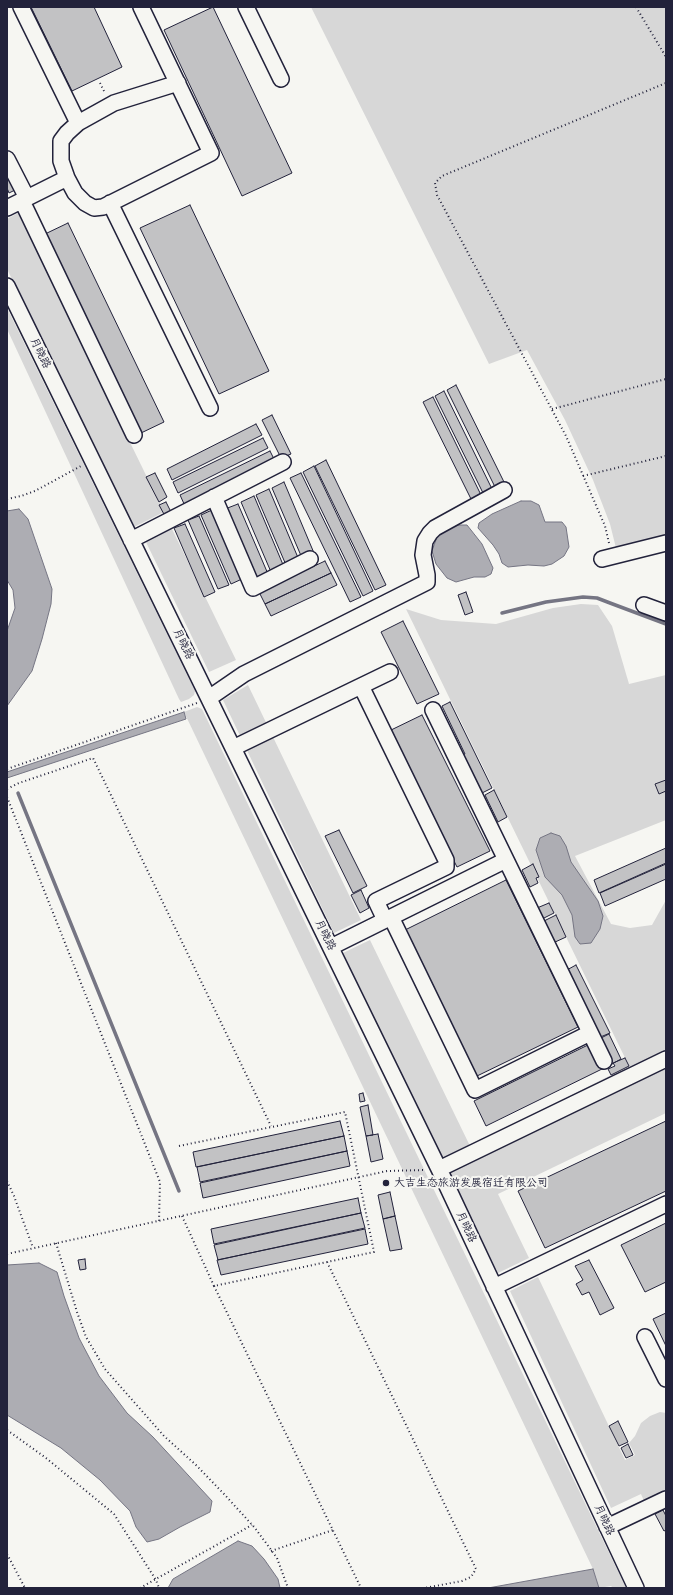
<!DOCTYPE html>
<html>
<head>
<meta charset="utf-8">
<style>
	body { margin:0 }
	#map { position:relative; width:673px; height:1595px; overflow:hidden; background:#f6f6f2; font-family:Pangolin,sans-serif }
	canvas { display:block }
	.frame { position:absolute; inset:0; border:8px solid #22223b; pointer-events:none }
</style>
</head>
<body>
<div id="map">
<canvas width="673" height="1595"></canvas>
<div class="frame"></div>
</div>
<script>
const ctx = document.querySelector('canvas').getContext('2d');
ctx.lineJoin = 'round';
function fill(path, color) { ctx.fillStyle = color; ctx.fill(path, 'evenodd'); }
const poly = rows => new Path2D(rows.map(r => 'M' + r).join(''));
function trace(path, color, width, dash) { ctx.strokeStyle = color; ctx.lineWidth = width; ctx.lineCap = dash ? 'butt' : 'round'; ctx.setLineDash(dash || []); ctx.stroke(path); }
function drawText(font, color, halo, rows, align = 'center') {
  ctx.font = font + ' Pangolin,"LXGW WenKai TC",sans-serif'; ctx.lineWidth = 4; ctx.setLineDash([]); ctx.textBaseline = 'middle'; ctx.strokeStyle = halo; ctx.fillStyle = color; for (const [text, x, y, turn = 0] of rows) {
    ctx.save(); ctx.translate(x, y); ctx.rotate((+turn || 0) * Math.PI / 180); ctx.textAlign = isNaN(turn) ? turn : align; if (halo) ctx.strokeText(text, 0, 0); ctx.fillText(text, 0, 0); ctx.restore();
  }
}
fill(poly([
	[311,7,666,7,666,540,617,552,610,524,593,480,565,420,527,350,489,364],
	[18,213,164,512,134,527,7,269,7,219],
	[7,308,195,691,194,695,189,699,181,702,179,699,7,329],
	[171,527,236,660,209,672,145,540],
	[581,604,598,605,612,626,629,684,666,675,666,820,575,856,611,924,630,928,652,925,666,900,666,1113,498,1194,529,1258,498,1273,343,953,370,940,470,1146,629,1066,406,609,441,620,496,624,553,608],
	[248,685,361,920,334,933,223,700],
	[197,707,202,709,626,1588,613,1588,611,1586,599,1588,593,1569,184,712],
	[538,1277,625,1460,635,1455,629,1443,635,1436,641,1423,650,1416,660,1412,666,1413,666,1491,644,1501,641,1494,611,1508,510,1291]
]), '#d7d7d7');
const water = poly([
	[521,501,531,501,539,505,545,522,562,522,566,527,569,547,564,556,552,564,544,566,528,565,508,567,502,563,499,554,493,545,478,528,479,523,492,514,521,501],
	[19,509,28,519,52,589,51,604,42,639,32,671,7,706,7,631,15,608,13,590,7,580,7,511,19,509],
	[458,525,467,525,482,544,493,568,491,574,485,577,474,577,456,582,447,578,436,564,432,551,438,534,458,525],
	[184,712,186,719,7,778,7,772,184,712],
	[551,833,560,836,566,846,571,862,598,901,603,916,600,929,591,943,580,944,575,937,572,915,562,895,545,877,536,850,540,838,551,833],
	[39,1263,57,1272,64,1296,79,1338,99,1376,127,1413,153,1437,212,1501,210,1512,180,1527,159,1539,147,1542,136,1527,130,1511,100,1480,61,1448,7,1415,7,1265,39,1263],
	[238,1541,252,1546,264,1559,278,1579,280,1588,168,1588,173,1579,238,1541],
	[593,1569,599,1588,488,1588,593,1569]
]);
fill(water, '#adadb3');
trace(water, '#757583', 1);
trace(poly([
	[502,613,546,602,583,597,597,598,610,603,666,624],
	[18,793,179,1191]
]), '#757583', 3.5);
const building = poly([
	[31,7,94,7,122,67,72,91,31,7],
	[213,7,292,173,242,196,164,30,213,7],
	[7,175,17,189,9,193,7,188,7,175],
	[190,205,269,371,219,394,140,228,190,205],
	[68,223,164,422,141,433,45,234,68,223],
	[456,385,505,484,496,489,447,390,456,385],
	[444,391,493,491,484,495,435,396,444,391],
	[433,397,482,497,472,501,423,402,433,397],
	[272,415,291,454,281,458,262,420,272,415],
	[256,424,262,435,172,480,167,469,256,424],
	[263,438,268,448,178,493,173,482,263,438],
	[270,451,275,461,185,506,180,495,270,451],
	[326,460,386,585,375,590,315,466,326,460],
	[314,466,373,591,363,596,303,472,314,466],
	[155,473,167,497,159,502,146,477,155,473],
	[301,473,361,597,350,602,290,478,301,473],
	[284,482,314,553,302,558,272,488,284,482],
	[269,489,299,560,286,565,256,495,269,489],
	[254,496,284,567,271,572,241,502,254,496],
	[166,502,171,512,165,516,159,505,166,502],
	[238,504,268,574,255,580,225,509,238,504],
	[212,510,242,579,231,584,201,515,212,510],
	[199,516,229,585,218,589,188,520,199,516],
	[185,524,215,592,204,597,174,528,185,524],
	[325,561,331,573,265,604,259,592,325,561],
	[331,573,337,585,271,616,265,604,331,573],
	[466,592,473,612,465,615,458,595,466,592],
	[403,621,439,694,417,704,381,632,403,621],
	[450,702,492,788,478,795,459,757,465,754,442,706,450,702],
	[422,715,490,851,457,867,389,731,422,715],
	[666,780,666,791,659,794,655,784,666,780],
	[494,790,507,817,498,822,485,795,494,790],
	[339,830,367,886,353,893,325,836,339,830],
	[666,848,666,863,599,893,594,880,666,848],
	[533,864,539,877,536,878,538,883,530,887,522,870,533,864],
	[666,864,666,879,605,906,600,893,666,864],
	[506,880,578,1027,477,1076,405,930,506,880],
	[361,890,369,908,360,913,351,895,361,890],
	[549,903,554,913,542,919,537,908,549,903],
	[556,915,566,937,553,943,542,922,556,915],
	[576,965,610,1033,598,1038,565,971,576,965],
	[609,1034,621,1059,612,1064,599,1039,609,1034],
	[590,1044,602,1069,486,1126,474,1101,590,1044],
	[625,1058,629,1066,611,1075,608,1069,615,1066,613,1063,625,1058],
	[363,1093,365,1101,360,1102,359,1094,363,1093],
	[368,1105,373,1135,366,1136,360,1107,368,1105],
	[340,1121,344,1136,196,1167,193,1152,340,1121],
	[666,1121,666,1191,545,1248,518,1191,666,1121],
	[378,1134,383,1159,371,1162,366,1136,378,1134],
	[344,1136,347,1151,200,1182,197,1167,344,1136],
	[347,1151,350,1166,203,1198,200,1183,347,1151],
	[390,1192,395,1216,383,1219,378,1195,390,1192],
	[358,1198,361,1213,214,1244,211,1229,358,1198],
	[361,1213,365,1228,218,1260,214,1245,361,1213],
	[395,1216,402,1249,390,1251,383,1219,395,1216],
	[666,1223,666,1282,645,1292,621,1245,666,1223],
	[365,1229,368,1244,221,1275,217,1260,365,1229],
	[85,1259,86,1269,80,1270,78,1260,85,1259],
	[589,1260,614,1308,600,1315,589,1292,582,1295,576,1284,583,1280,575,1266,589,1260],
	[666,1313,666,1346,653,1319,666,1313],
	[618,1421,628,1442,619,1446,609,1426,618,1421],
	[628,1444,633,1455,626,1458,621,1448,628,1444],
	[663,1510,666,1516,666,1530,664,1531,655,1514,663,1510]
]);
fill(building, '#c2c2c4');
trace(building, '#22223b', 1);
const minor = poly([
	[21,7,78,123],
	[141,7,211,153,103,207,94,208,85,203,75,193,67,178,61,161,61,141,67,133,78,123,114,103,178,83],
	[246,7,281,79],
	[7,159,27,198],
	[22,201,134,435],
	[110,203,210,408],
	[7,208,67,178],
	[7,286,439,1169,636,1588],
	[214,497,253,588,310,559],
	[131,540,283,462],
	[602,559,666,543],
	[644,605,666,613],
	[209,698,244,674,427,582,427,575,423,555,425,541,430,533,435,528,504,490],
	[433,710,604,1061],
	[233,748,361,686],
	[391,917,475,1090,590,1033],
	[385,920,376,901,446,867,446,860,361,686,390,672],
	[331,947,506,860],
	[439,1169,666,1059],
	[494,1287,666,1204],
	[645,1337,666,1379],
	[607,1527,666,1499]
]);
trace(minor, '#22223b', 18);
trace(poly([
	[636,7,666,57],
	[100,83,105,93],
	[552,409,666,379],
	[583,476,666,456],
	[7,499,21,496,35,491,81,466],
	[609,543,605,526,566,436,437,195,435,183,442,176,666,83],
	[7,769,197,703],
	[7,789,19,783,93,758,271,1126],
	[7,797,160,1182,159,1221],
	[179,1146,345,1112,374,1252,214,1286,182,1216],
	[7,1181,14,1196,33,1248],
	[56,1243,77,1312,86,1337,105,1369,164,1436,196,1465,224,1494,255,1528,277,1558,288,1588],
	[7,1254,387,1171,425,1170],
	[327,1262,476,1569,471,1577,462,1581,425,1588],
	[214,1286,361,1588],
	[7,1430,46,1458,114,1514,156,1580,159,1588],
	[271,1551,333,1530],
	[7,1554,25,1588],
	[140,1588,252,1525]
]), '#22223b', 2, [1, 3]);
trace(minor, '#f6f6f2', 15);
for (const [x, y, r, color] of [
	[386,1183,4,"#22223b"]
]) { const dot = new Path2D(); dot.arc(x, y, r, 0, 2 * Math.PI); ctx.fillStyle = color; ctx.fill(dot); trace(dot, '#f6f6f2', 1.5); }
drawText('11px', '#22223b', '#f6f6f2', [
	["月晓路",40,353,64],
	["月晓路",183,644,64],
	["月晓路",325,935,64],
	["月晓路",466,1227,65],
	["月晓路",604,1520,65]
]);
drawText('11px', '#22223b', '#f6f6f2', [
	["大吉生态旅游发展宿迁有限公司",394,1183]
], 'left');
</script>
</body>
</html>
